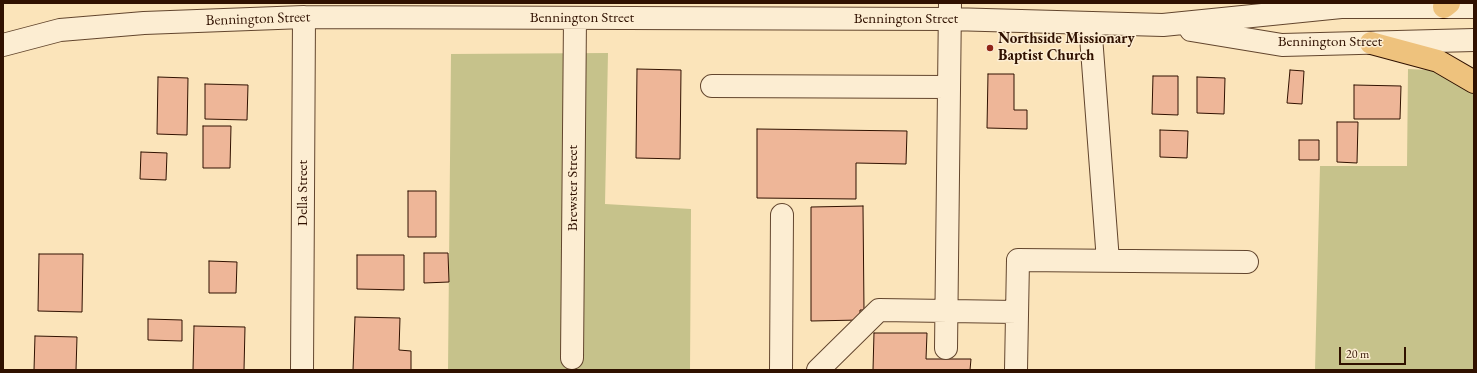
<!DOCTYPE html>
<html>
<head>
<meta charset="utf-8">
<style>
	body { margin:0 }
	#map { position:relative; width:1477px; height:373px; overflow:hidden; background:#fbe4ba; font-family:"EB Garamond",serif }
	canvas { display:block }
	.frame { position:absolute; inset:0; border:4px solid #301100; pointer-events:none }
	.scale { position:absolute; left:1339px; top:347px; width:67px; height:18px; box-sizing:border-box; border:2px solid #301100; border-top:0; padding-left:5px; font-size:12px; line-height:14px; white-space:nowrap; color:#301100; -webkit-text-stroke:3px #fcedd2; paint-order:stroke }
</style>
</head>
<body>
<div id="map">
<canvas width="1477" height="373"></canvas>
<div class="frame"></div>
<div class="scale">20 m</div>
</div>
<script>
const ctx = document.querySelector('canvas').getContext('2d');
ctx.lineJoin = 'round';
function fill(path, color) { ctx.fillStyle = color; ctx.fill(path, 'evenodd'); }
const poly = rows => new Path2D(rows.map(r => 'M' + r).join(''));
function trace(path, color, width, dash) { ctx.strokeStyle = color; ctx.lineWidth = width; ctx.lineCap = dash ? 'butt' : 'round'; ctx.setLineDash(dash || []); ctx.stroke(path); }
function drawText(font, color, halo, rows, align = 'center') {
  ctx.font = font + ' "EB Garamond",serif'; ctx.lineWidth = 3; ctx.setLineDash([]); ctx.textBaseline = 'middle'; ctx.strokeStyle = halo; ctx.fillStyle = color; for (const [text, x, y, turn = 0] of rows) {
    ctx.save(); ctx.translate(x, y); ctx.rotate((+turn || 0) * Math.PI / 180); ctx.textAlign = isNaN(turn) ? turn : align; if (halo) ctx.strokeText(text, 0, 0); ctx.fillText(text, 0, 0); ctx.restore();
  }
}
fill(poly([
	[608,53,605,204,691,209,690,370,448,370,451,54],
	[1408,69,1430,70,1440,73,1474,93,1474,370,1315,370,1320,166,1407,166]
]), '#c6c28b');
const building = poly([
	[637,69,681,70,680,159,636,158,637,69],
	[1290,70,1304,71,1302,104,1287,103,1290,70],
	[988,74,1014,74,1014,110,1027,110,1027,129,987,128,988,74],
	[1153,76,1178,76,1178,115,1152,114,1153,76],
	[158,77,188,78,187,135,157,134,158,77],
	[1197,77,1225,78,1224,114,1197,113,1197,77],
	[205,84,248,85,247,120,205,119,205,84],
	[1354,85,1401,86,1400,119,1354,119,1354,85],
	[1337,122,1358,122,1357,163,1337,162,1337,122],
	[203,126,231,126,230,168,203,168,203,126],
	[757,129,907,131,906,164,856,163,856,199,757,198,757,129],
	[1160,130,1188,131,1187,158,1160,157,1160,130],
	[1299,140,1319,140,1319,160,1299,160,1299,140],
	[141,152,167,153,166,180,140,179,141,152],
	[408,191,436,191,436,237,408,237,408,191],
	[863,206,864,310,860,310,860,320,811,321,811,207,863,206],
	[424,253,448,253,449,282,424,283,424,253],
	[39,254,83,254,82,312,38,311,39,254],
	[357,255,404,255,404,290,357,289,357,255],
	[209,261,237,262,236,293,209,293,209,261],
	[355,317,400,318,399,350,411,351,411,370,353,370,355,317],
	[148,319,182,320,182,341,148,340,148,319],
	[194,326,245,327,244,370,193,370,194,326],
	[874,333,927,333,926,359,971,359,970,370,873,370,874,333],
	[35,336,77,337,76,370,34,370,35,336]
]);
fill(building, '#eeb698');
trace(building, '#301100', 1);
const minor = poly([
	[1090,23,1108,261],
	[1191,30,1282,45,1474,40],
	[3,45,60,30,144,23,304,17,950,19,1163,25,1341,7,1474,7],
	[712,86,949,87],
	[946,348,950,3],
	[572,358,575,18],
	[302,370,304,17],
	[781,370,782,215],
	[818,370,879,310,1017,312],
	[1016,370,1018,260,1247,262]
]);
const major = poly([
	[1444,7,1449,3],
	[1371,43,1438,61,1474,82]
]);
trace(minor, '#63462e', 24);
trace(major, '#301100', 24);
trace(minor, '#fcedd2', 22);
trace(major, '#eec27d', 22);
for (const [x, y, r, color] of [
	[990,48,4,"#8f2418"]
]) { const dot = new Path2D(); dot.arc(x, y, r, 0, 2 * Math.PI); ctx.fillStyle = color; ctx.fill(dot); trace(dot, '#fcedd2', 1.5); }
drawText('15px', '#301100', '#fcedd2', [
	["Bennington Street",582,18],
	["Bennington Street",258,19,-2],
	["Bennington Street",906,19],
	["Bennington Street",1330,42],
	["Brewster Street",573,188,-90],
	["Della Street",303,193,-90]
]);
drawText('bold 15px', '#301100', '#fcedd2', [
	["Northside Missionary",998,39],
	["Baptist Church",998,56]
], 'left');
</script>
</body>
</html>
